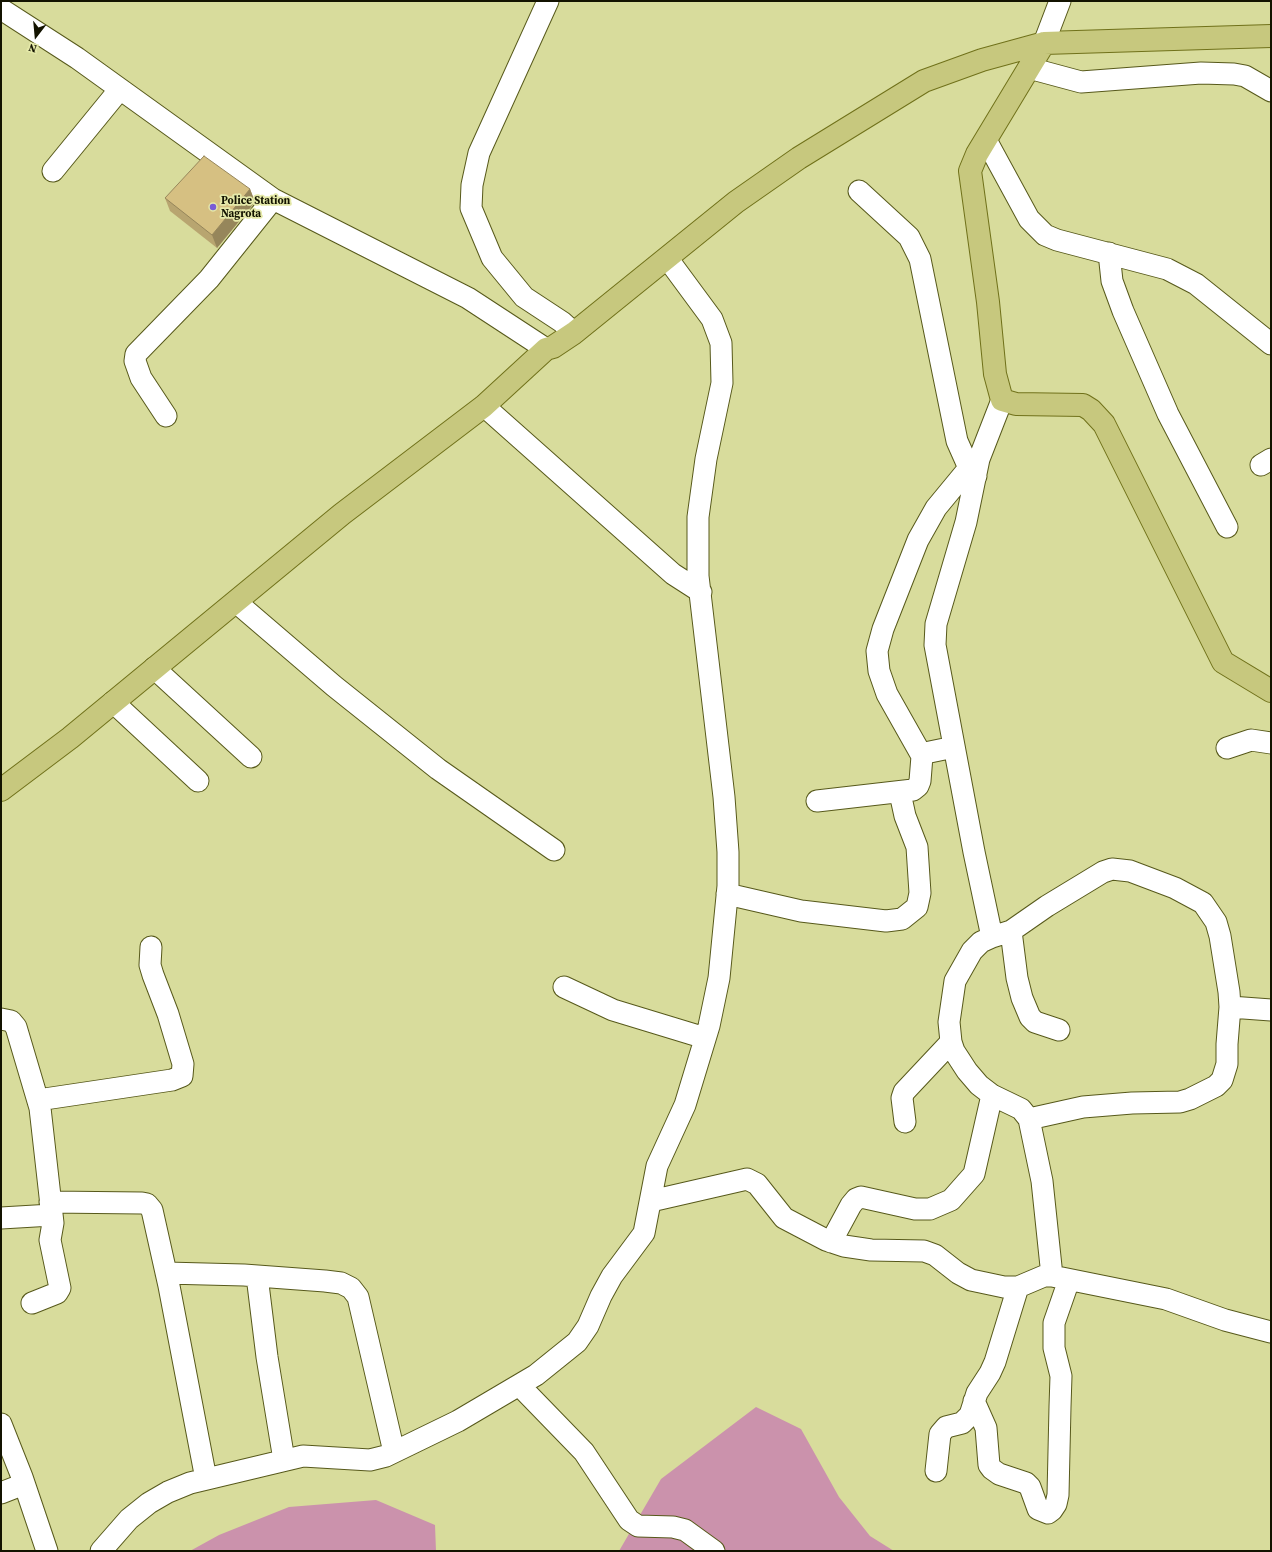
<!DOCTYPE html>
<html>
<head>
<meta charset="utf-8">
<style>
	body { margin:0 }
	#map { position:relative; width:1272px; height:1552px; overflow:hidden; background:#d8dc9c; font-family:"Source Serif 4",serif }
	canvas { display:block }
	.frame { position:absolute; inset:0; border:2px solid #131300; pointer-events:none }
	.north { position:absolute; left:16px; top:16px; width:40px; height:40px; -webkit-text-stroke:3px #e5e9a9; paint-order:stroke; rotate:196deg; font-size:11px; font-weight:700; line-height:16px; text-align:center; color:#131300 }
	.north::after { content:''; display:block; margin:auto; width:14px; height:18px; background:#131300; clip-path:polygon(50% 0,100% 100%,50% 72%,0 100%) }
</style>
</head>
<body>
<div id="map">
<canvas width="1272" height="1552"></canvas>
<div class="frame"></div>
<div class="north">N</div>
</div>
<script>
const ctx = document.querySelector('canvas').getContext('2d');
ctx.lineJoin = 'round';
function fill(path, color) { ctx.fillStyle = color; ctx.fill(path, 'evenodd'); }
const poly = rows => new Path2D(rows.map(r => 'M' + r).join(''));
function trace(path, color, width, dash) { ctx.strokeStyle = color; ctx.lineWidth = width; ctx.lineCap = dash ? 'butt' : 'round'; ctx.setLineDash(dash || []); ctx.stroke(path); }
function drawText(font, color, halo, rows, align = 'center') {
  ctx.font = font + ' "Source Serif 4",serif'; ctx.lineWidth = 3.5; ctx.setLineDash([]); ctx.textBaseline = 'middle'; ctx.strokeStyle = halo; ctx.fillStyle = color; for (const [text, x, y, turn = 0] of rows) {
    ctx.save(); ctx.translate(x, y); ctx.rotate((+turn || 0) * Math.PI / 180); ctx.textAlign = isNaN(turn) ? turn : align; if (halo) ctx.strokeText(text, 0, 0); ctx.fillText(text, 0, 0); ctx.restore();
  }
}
fill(poly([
	[756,1407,801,1429,839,1497,870,1536,894,1551,619,1551,661,1479],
	[376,1500,435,1525,436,1551,190,1551,219,1535,289,1507]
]), '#cb92ac');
const minor = poly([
	[548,1,479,153,472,185,471,208,492,258,524,297,562,322,574,333],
	[1,9,77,58,273,199,468,298,546,349],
	[1044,43,1060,1],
	[1029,68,1081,82,1201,73,1234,74,1245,76,1271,91],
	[986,140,1029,219,1045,235,1057,240,1167,269,1196,284,1271,344],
	[53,171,120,89],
	[859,191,909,237,920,259,957,441,969,468,976,476],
	[1109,253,1112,281,1123,311,1168,414,1227,527],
	[484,406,673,574,701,592],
	[166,416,141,378,135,361,136,354,209,279,273,199],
	[1261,465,1271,459],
	[236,602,334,686,438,769,554,850],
	[154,668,251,757],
	[113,702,198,781],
	[1227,748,1251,740,1271,743],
	[922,756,887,694,879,671,877,651,883,629,918,540,936,508,969,468],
	[817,801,913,790,918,786,920,781,922,756,925,753,954,747],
	[727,894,801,911,886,921,902,919,917,907,920,893,917,847,905,816,900,793],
	[1011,931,1017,978,1022,998,1030,1017,1035,1022,1059,1030],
	[992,937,974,852,935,645,936,624,966,522,979,459,1002,400],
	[564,987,613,1010,705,1038],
	[1230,1007,1271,1010],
	[1,1019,11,1021,16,1027,40,1108,53,1223,50,1240,60,1288,57,1293,32,1303],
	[38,1100,172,1080,182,1076,183,1064,168,1014,153,975,150,965,151,947],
	[1029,1119,1083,1107,1132,1103,1180,1102,1190,1099,1216,1086,1222,1080,1227,1064,1227,1044,1230,1007,1229,992,1220,936,1216,922,1203,903,1175,888,1130,871,1112,869,1103,872,1047,906,1011,931,992,937,981,942,972,951,955,981,949,1022,951,1042,954,1051,967,1071,979,1085,992,1095,1021,1109,1029,1119,1042,1181,1052,1276],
	[905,1122,902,1098,904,1092,951,1042],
	[651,1201,747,1179,757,1184,784,1218,826,1240,844,1246,871,1250,924,1251,935,1255,958,1273,971,1280,1004,1287,1018,1287,1044,1276,1052,1276,1166,1299,1225,1320,1271,1332],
	[50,1202,142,1203,147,1204,152,1210,169,1286,206,1479],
	[1,1218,52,1215],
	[831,1242,851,1205,856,1199,861,1197,915,1209,930,1209,951,1200,974,1174,992,1095],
	[166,1273,244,1275,325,1281,341,1283,351,1288,358,1297,394,1452],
	[257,1276,267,1357,284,1460],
	[519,1385,584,1452,629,1520,638,1526,673,1527,685,1530,714,1551],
	[974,1401,986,1428,989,1465,992,1469,999,1474,1026,1483,1030,1487,1038,1509,1048,1513,1052,1510,1056,1504,1058,1495,1060,1407,1061,1376,1054,1348,1054,1323,1069,1280],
	[1,1424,22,1477,47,1551],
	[936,1471,940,1434,946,1427,962,1423,970,1415,977,1393,990,1373,995,1362,1018,1287],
	[1,1493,24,1484],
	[101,1551,129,1519,149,1503,168,1492,190,1483,303,1456,370,1460,386,1456,458,1421,536,1375,577,1342,588,1326,601,1296,612,1276,644,1233,657,1166,685,1105,709,1026,719,978,728,886,728,852,724,797,698,576,698,517,706,459,722,383,721,343,712,319,667,258]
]);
const major = poly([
	[1044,43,977,154,970,171,988,302,995,374,1002,400,1016,404,1083,405,1091,410,1104,424,1223,662,1271,691],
	[1,790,70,738,342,514,484,406,546,349,553,347,574,333,736,202,799,158,924,81,982,60,1044,43,1271,36]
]);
trace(minor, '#57591b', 23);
trace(major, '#70711a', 24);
trace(minor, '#fff', 21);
trace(major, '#c7c87e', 22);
fill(poly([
	[250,189,255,202,217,248,170,211,165,198]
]), '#b8a570');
fill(poly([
	[250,189,255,202,217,248,212,235]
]), '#96865b');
const building = poly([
	[204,156,250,189,212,235,165,198,204,156]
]);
fill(building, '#d6c082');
trace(building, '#96865b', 1);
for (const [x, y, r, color] of [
	[213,207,4,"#795cd6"]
]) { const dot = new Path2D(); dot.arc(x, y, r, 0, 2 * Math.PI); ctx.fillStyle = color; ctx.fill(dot); trace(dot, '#e5e9a9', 1.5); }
drawText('bold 11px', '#131300', '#e5e9a9', [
	["Police Station",221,201],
	["Nagrota",221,214]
], 'left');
</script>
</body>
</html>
